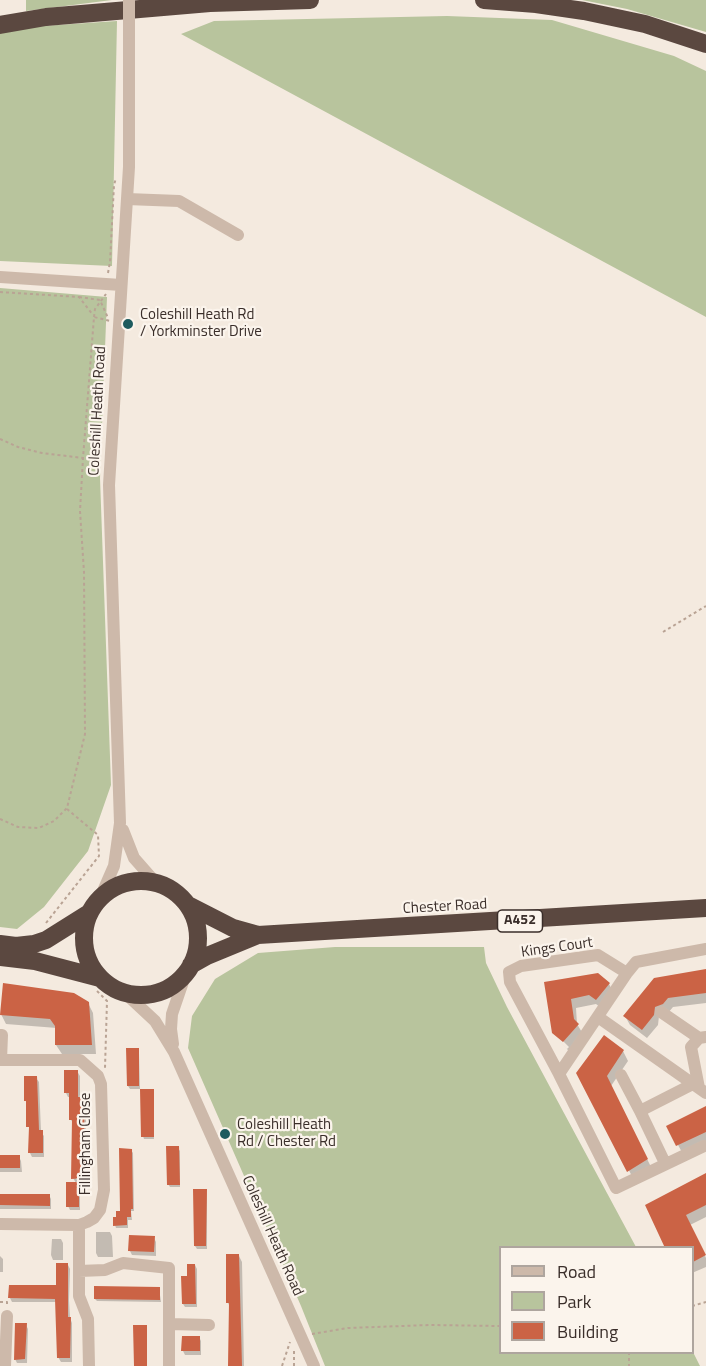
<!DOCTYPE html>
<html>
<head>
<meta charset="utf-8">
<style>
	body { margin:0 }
	#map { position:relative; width:706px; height:1366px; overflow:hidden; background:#f4eadf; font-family:"Titillium Web",sans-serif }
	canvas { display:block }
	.legend { position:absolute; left:499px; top:1246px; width:195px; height:108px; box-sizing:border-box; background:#fbf4ec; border:2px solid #aea59e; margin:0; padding:8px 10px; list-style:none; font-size:18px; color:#3a2e2a }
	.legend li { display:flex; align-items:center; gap:12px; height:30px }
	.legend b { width:30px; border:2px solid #aea59e }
</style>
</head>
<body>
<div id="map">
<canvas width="706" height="1366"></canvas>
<ul class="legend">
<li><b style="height:8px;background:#cdb9aa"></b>Road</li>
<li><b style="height:16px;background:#b8c49d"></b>Park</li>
<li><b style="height:16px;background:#cb6345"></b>Building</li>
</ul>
</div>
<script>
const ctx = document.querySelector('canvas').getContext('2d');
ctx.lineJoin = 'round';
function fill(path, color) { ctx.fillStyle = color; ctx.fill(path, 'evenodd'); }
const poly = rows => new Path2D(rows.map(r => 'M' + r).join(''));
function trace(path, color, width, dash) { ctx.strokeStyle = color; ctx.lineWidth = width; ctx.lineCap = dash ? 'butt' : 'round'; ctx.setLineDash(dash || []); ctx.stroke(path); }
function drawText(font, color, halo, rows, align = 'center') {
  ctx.font = font + ' "Titillium Web",sans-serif'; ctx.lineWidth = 4.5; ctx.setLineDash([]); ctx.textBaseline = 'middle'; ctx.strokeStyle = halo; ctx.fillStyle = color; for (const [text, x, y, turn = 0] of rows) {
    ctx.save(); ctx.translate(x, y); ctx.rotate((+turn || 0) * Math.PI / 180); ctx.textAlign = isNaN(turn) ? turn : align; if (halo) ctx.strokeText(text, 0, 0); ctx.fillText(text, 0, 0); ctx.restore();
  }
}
fill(poly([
	[26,0,112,0,26,11],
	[582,0,706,0,706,32,627,9],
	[447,16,552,20,674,56,706,71,706,317,181,34,214,21],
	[117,21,112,266,0,261,0,32,28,27],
	[0,288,107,297,100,478,111,785,88,851,44,907,17,929,0,927],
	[335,947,484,947,486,963,507,1007,636,1247,500,1248,500,1352,693,1352,700,1366,325,1366,301,1306,188,1048,192,1016,215,979,258,953]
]), '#b8c49d');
fill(poly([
	[706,971,706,1003,673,1007,668,1013,659,1016,658,1025,647,1038,630,1025,625,1016],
	[597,975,609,984,614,994,601,1008,596,1004,576,1008,577,1024,583,1034,569,1051,559,1041,567,1049,569,1047,556,1034,546,983],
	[88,1003,93,1013,96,1054,62,1054,56,1045,57,1028,6,1024,1,1014],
	[138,1050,139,1053,140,1089,130,1089,128,1086],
	[623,1051,628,1061,611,1086,652,1169,634,1180,578,1073],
	[77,1071,80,1076,80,1098,83,1098,86,1102,86,1182,77,1182,80,1187,80,1210,70,1210,68,1206,76,1183,73,1178,74,1125,71,1120,71,1097,68,1097,66,1093],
	[36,1078,39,1082,41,1132,44,1136,44,1157,32,1157,30,1153,28,1105,25,1100],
	[153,1090,154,1139,144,1139,143,1136],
	[706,1109,706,1143,683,1154,678,1145],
	[178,1148,180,1151,180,1187,170,1187,168,1184],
	[131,1150,133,1153,134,1211,131,1211,132,1220,128,1220,128,1228,116,1228,115,1225,121,1213],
	[0,1157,19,1157,21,1161,22,1172,0,1172],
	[706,1175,706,1217,690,1225,706,1258,706,1267,692,1273,692,1248,667,1248],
	[206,1191,207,1194,207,1249,197,1249,195,1246],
	[0,1195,49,1195,51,1199,51,1209,0,1209],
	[96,1232,110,1232,112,1236,113,1257,98,1257,96,1253],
	[154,1238,156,1242,156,1256,132,1255,130,1251],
	[52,1239,61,1239,63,1243,63,1260,53,1260,51,1255],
	[0,1256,3,1259,3,1272,0,1272],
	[239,1256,242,1262,244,1366,230,1366,230,1307,228,1303],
	[68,1265,70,1269,69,1300,70,1318,72,1323,72,1362,61,1362,58,1357,57,1302,12,1302,10,1298,10,1286,57,1286],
	[195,1265,197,1269,197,1307,185,1307,183,1304,188,1278],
	[159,1288,161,1302,97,1301,95,1299],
	[26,1325,28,1329,27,1363,17,1363,15,1359],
	[199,1337,201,1341,201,1355,185,1355,183,1351]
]), '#0003');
fill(poly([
	[706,969,706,993,668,998,663,1004,655,1007,654,1015,642,1030,623,1016,654,978],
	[598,973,610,983,596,1000,589,995,571,999,574,1019,579,1024,563,1042,552,1033,544,982],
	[3,983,74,993,89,1002,92,1045,55,1045,55,1026,50,1019,0,1015],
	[604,1035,624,1050,607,1076,648,1159,627,1172,576,1073],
	[126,1048,139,1048,139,1086,127,1086],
	[64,1070,78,1070,78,1097,84,1097,85,1178,71,1179,72,1120,69,1120,69,1093,64,1093],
	[24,1076,37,1076,39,1130,43,1130,43,1153,28,1153,29,1127,26,1127,26,1101,24,1101],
	[140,1089,154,1089,154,1137,141,1137],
	[706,1106,706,1132,676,1146,666,1126],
	[166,1146,179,1146,180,1185,167,1185],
	[119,1148,132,1149,133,1209,131,1209,131,1217,127,1217,127,1225,113,1226,113,1217,116,1217,116,1211,120,1211],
	[0,1155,20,1155,20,1168,0,1168],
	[706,1173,706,1205,686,1215,706,1255,693,1262,693,1248,665,1248,645,1205],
	[66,1182,79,1182,79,1207,66,1207],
	[193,1189,207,1189,206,1246,194,1246],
	[0,1194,50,1194,50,1206,0,1205],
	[129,1235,155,1236,154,1252,128,1251],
	[226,1254,239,1254,242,1366,228,1366,229,1303,226,1303],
	[56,1263,68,1263,68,1317,71,1317,70,1358,57,1358,55,1299,8,1298,9,1285,56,1285],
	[187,1264,195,1264,196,1304,182,1304,181,1276,187,1276],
	[94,1286,160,1287,160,1300,94,1299],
	[15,1323,27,1323,25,1359,14,1360],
	[133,1325,147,1325,147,1366,134,1366],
	[182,1336,200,1336,200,1351,181,1351]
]), '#cb6345');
trace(poly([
	[108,273,110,262,114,185,116,178],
	[0,292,79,297,93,315],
	[79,297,100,300,108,318],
	[94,317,95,309,106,294],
	[0,439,18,447,42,453,83,458],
	[663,632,706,606],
	[0,819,18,827,39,828,54,821,67,808,85,734,84,572,80,511,83,458,94,317,110,321],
	[46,923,99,856,98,835,67,809],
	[97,991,107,1001,105,1068],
	[0,1302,7,1302,7,1307],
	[692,1306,706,1302],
	[312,1334,348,1328,429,1325,500,1326],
	[629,1352,629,1366],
	[282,1366,290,1342],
	[294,1366,294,1350]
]), '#b9a394', 2, [3, 3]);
trace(poly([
	[127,199,179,201,238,235],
	[0,277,121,285],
	[123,830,134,858,156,883],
	[100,898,114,866,120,823,109,485,129,167,129,33],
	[598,955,627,973,559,1074,510,982,509,972,521,966,598,955],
	[627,973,636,962,706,949],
	[125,993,155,1021,174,1052,314,1366],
	[661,1012,699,1038],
	[598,1017,706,1093],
	[0,1035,2,1035,1,1060],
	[173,1044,171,1029,172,1014,186,973],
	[0,1060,80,1060,98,1076,101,1084,104,1190,100,1210,94,1218,87,1222,79,1225,0,1224],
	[559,1074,616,1188,704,1146],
	[621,1075,640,1111],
	[699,1088,691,1047,699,1038,706,1037],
	[665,1163,640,1111,693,1084],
	[79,1225,79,1296,88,1319,89,1366],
	[79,1271,105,1270,123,1263,169,1268,169,1366],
	[169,1324,209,1325],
	[5,1366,7,1316]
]), '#cdb9aa', 12);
trace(poly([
	[484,0,536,4,584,11,645,24,706,44],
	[0,25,46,17,210,3,310,0],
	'84 938a57 57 0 1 1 114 0a57 57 0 1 1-114 0Z',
	[188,905,233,928,258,935,706,908],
	[0,944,16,946,34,944,46,940,89,913],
	[0,957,35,961,100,978],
	[191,965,207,956,258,935]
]), '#5b4840', 18);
trace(poly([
	[129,33,129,0]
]), '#cdb9aa', 12);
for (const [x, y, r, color] of [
	[128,324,6,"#1d5b5e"],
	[225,1134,6,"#1d5b5e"]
]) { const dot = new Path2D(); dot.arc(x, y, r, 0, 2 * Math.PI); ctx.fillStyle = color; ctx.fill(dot); trace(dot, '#fbf4ec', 2); }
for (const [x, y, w] of [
	[520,921,45]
]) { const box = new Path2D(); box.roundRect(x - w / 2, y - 11, w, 22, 4.5); ctx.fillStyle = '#fbf4ec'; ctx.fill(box); trace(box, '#3a2e2a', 1.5); }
drawText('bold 14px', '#3a2e2a', null, [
	["A452",520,921]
]);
drawText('15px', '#3a2e2a', '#fbf4ec', [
	["Coleshill Heath Rd",140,315],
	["/ Yorkminster Drive",140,332],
	["Coleshill Heath",237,1125],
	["Rd / Chester Rd",237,1142]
], 'left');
drawText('15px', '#3a2e2a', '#fbf4ec', [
	["Coleshill Heath Road",98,411,-87],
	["Chester Road",445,907,-3],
	["Kings Court",557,948,-8],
	["Fillingham Close",86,1144,-90],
	["Coleshill Heath Road",272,1236,66]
]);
</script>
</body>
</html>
